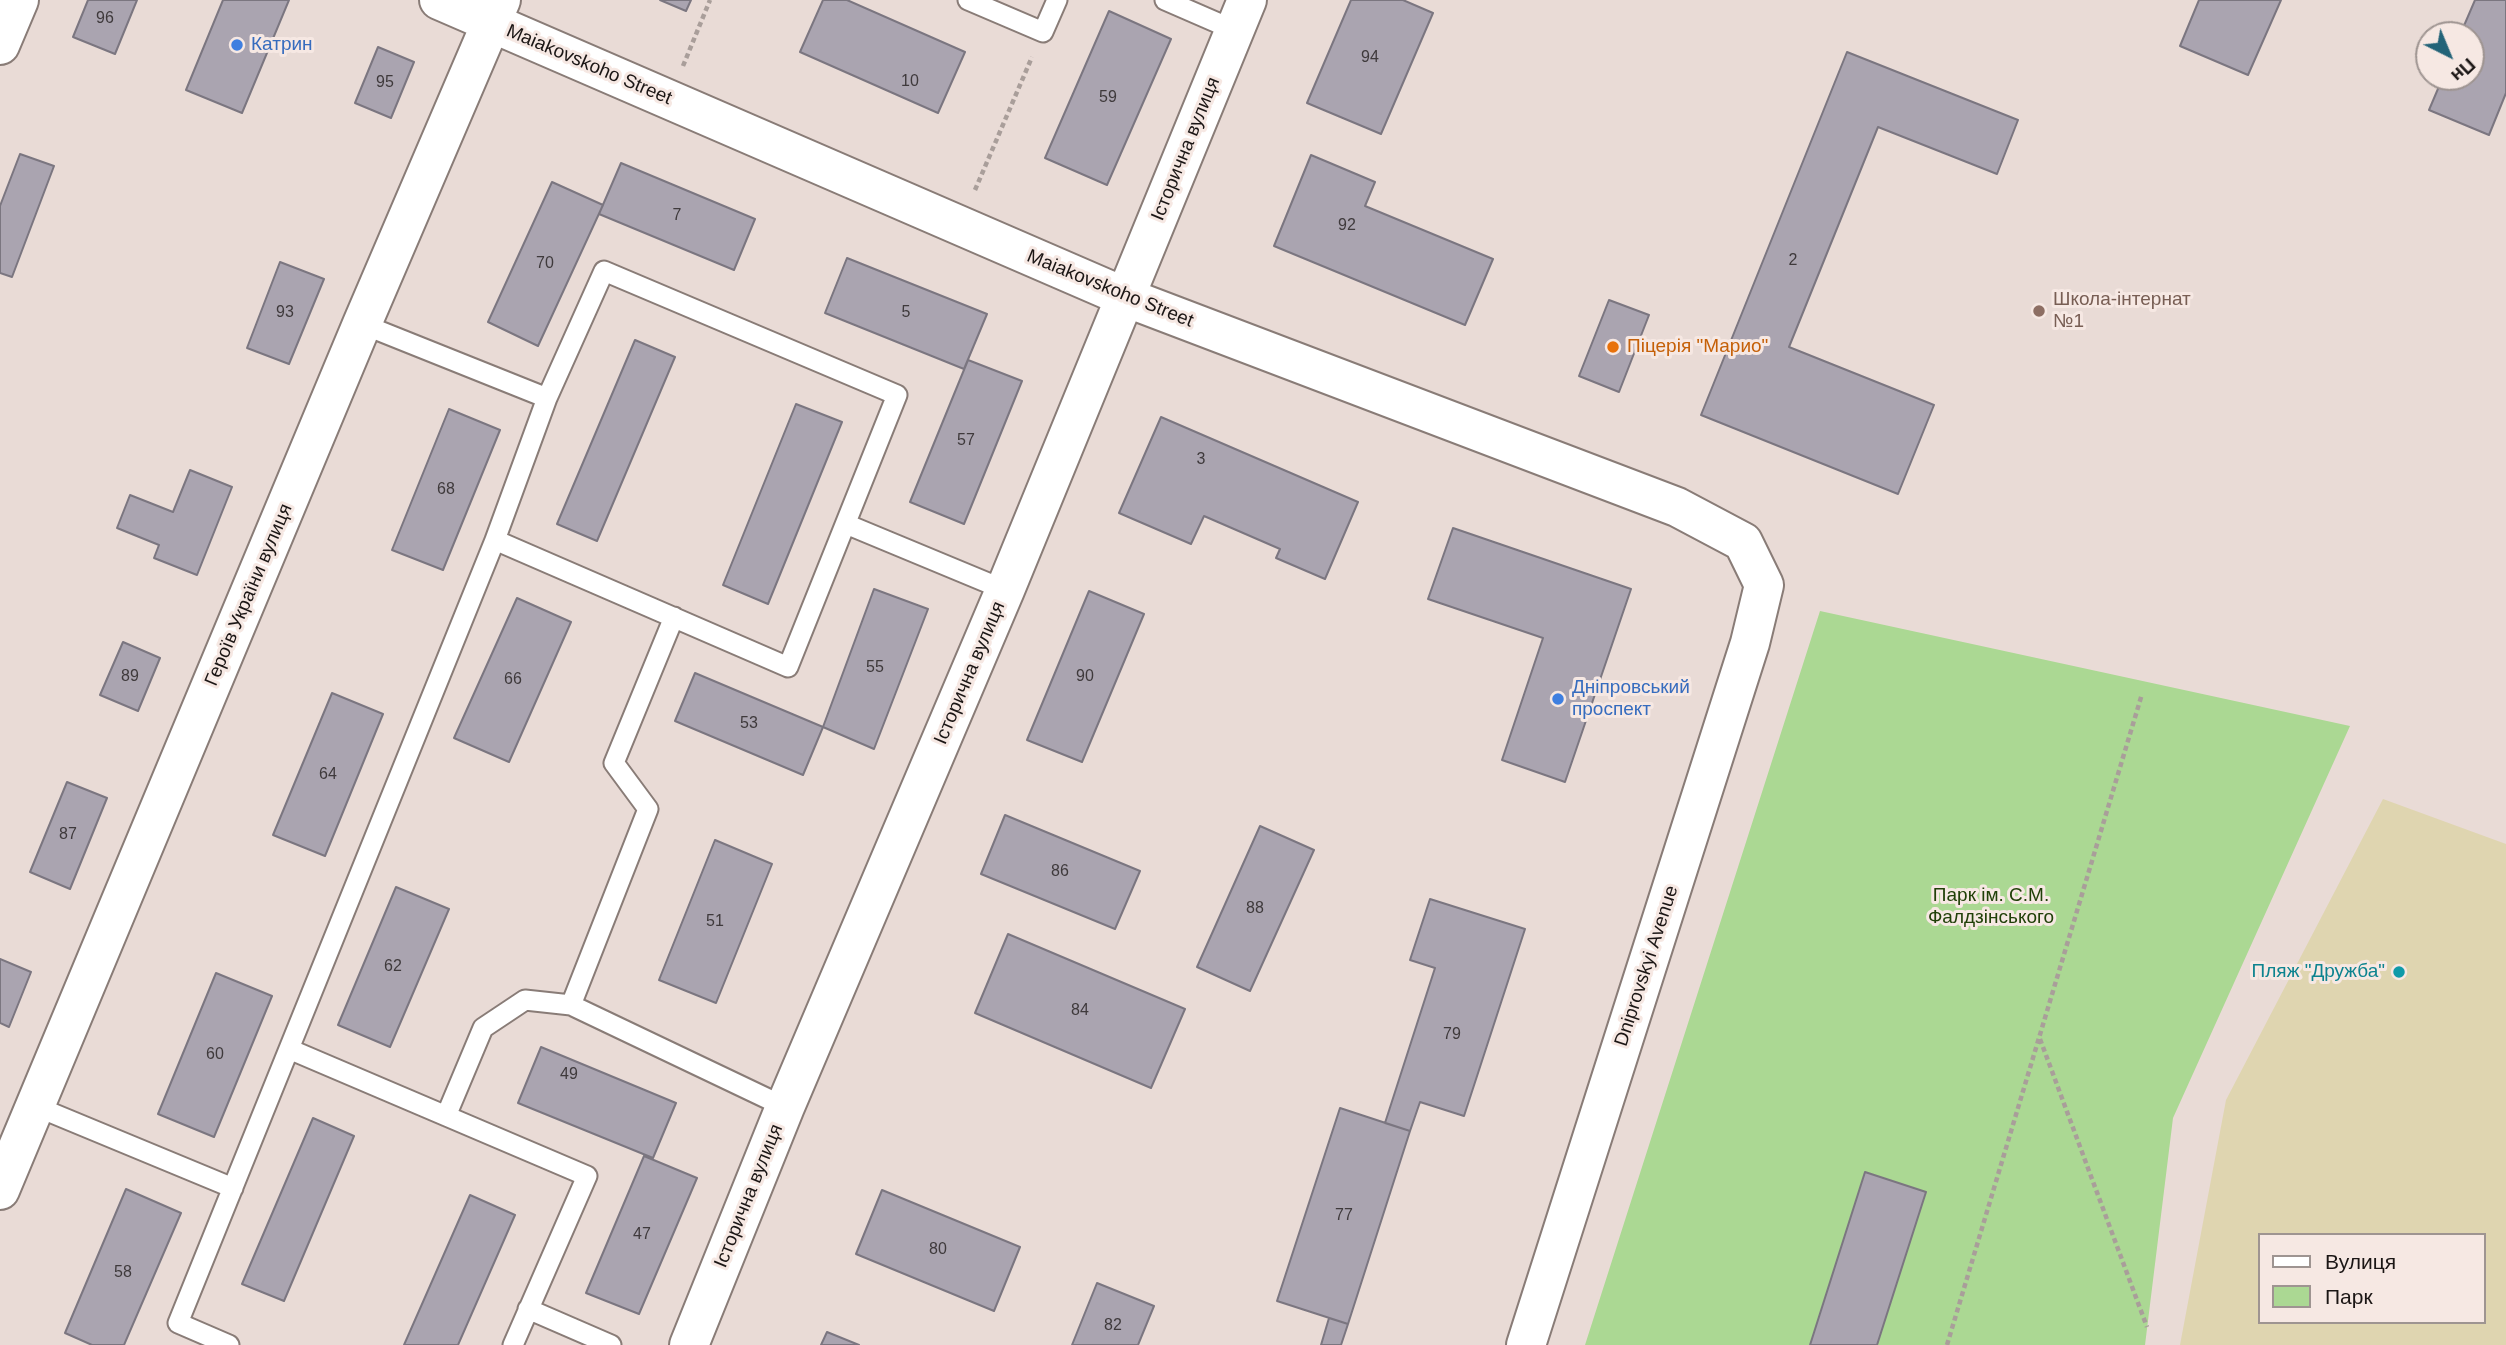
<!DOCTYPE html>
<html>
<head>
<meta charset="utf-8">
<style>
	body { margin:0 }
	#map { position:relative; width:2506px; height:1345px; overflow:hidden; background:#e9dbd6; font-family:Arial,sans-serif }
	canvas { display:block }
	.legend { position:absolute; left:2258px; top:1233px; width:228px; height:91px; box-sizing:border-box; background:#f6e8e3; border:2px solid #9e9491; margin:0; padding:9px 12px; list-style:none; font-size:21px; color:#1b1615 }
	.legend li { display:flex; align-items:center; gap:14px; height:35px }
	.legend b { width:35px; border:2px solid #9e9491 }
	.north { position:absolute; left:2415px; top:21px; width:70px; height:70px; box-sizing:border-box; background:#f6e8e3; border:2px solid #9e9491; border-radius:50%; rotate:137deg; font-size:19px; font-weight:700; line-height:28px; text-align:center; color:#1b1615 }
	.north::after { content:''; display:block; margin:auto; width:24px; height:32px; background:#236378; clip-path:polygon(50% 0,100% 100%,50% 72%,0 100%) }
</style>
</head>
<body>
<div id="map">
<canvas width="2506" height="1345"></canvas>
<ul class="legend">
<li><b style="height:9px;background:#fff"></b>Вулиця</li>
<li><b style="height:19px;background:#abd893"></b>Парк</li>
</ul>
<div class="north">Пн</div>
</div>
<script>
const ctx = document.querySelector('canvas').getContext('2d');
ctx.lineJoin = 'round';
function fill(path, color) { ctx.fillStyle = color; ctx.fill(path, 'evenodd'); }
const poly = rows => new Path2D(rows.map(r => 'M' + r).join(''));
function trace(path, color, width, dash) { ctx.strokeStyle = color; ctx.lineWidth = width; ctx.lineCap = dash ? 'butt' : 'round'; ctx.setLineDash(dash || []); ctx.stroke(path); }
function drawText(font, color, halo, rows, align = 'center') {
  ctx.font = font + ' Arial,sans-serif'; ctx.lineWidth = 6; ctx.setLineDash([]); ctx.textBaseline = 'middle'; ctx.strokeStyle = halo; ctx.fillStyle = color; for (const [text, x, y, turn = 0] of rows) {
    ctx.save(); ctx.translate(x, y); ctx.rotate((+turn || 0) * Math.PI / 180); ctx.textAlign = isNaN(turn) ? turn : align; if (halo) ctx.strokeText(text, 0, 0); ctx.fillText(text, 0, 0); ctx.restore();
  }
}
fill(poly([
	[1820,611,2350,726,2173,1118,2145,1345,1585,1345]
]), '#abd893');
fill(poly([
	[2383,799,2506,844,2506,1345,2180,1345,2226,1100],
	[2259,1235,2483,1235,2483,1322,2259,1322]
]), '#dfd5b0');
const building = poly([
	[88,0,137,0,115,54,73,37,88,0],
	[223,0,289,0,242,113,186,90,223,0],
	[660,0,691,0,686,11,660,0],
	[823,0,847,0,965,52,938,113,800,52,823,0],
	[1351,0,1403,0,1433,13,1381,134,1307,103,1351,0],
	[2199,0,2281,0,2248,75,2180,46,2199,0],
	[2475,0,2506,0,2506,93,2489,135,2429,110,2443,77,2471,77,2471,35,2460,35,2475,0],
	[1109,11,1171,39,1107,185,1045,158,1109,11],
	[378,47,414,62,391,118,355,103,378,47],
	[1847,52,2018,120,1997,174,1878,127,1789,347,1934,405,1898,494,1701,415,1847,52],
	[20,154,54,166,12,277,0,273,0,206,20,154],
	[1311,155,1375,182,1365,206,1493,259,1465,325,1274,246,1311,155],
	[621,163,755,219,734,270,599,214,621,163],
	[552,182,603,205,538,346,488,322,552,182],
	[847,258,987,314,964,369,825,313,847,258],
	[280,262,324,279,289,364,247,348,280,262],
	[1609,300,1649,315,1619,392,1579,376,1609,300],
	[635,340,675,357,597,541,557,524,635,340],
	[968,360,1022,381,964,524,910,502,968,360],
	[796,404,842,422,768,604,723,585,796,404],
	[449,409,500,430,443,570,392,550,449,409],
	[1161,417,1358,502,1325,579,1276,558,1280,549,1204,516,1191,544,1119,513,1161,417],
	[190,470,232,487,197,575,154,558,159,545,117,528,130,495,173,512,190,470],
	[1453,528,1631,589,1565,782,1502,760,1543,638,1428,599,1453,528],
	[874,589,928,609,874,749,823,727,874,589],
	[1089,591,1144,614,1082,762,1027,740,1089,591],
	[517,598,571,622,509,762,454,738,517,598],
	[123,642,160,658,138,711,100,695,123,642],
	[695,673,823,727,803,775,675,721,695,673],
	[332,693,383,714,325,856,273,835,332,693],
	[67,782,107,798,70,889,30,872,67,782],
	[1005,815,1140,871,1115,929,981,874,1005,815],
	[1260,826,1314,850,1250,991,1197,967,1260,826],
	[715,840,772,864,716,1003,659,980,715,840],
	[396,887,449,909,390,1047,338,1025,396,887],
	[1430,899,1525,929,1464,1116,1420,1102,1410,1131,1385,1123,1435,968,1410,960,1430,899],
	[1008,934,1185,1009,1151,1088,975,1013,1008,934],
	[0,959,31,972,9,1027,0,1023,0,959],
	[216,973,272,996,214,1137,158,1114,216,973],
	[541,1047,676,1103,653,1158,518,1103,541,1047],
	[1340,1108,1410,1131,1348,1324,1277,1301,1340,1108],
	[313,1118,354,1136,284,1301,242,1284,313,1118],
	[644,1156,697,1178,639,1314,586,1293,644,1156],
	[1865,1172,1926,1192,1877,1345,1810,1345,1865,1172],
	[126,1189,181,1213,124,1345,92,1345,65,1333,126,1189],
	[882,1190,1020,1247,994,1311,856,1254,882,1190],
	[470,1195,515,1215,458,1345,404,1345,470,1195],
	[1097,1283,1154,1306,1138,1345,1072,1345,1097,1283],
	[1329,1318,1348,1324,1341,1345,1321,1345,1329,1318],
	[827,1332,859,1345,821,1345,827,1332]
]);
fill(building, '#aaa4b0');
trace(building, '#7b7680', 2);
const service = poly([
	[968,0,1043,32,1057,0],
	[1165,0,1234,30],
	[362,324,547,398,604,271,897,395,788,667,495,540,547,398],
	[846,524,1005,590],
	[674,617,614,763,648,809,571,1005,785,1107],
	[289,1049,587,1176,513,1345],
	[35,1106,233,1188],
	[446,1116,483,1028,525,1000,571,1005],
	[528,1309,611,1345],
	[229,1345,178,1323,495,540]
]);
const minor = poly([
	[439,0,1125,297,1677,507,1743,542,1764,585,1750,643,1526,1345],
	[0,45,19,0],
	[0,1190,362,324,501,0],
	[689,1345,785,1107,1005,590,1247,0]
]);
trace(service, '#897c77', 23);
trace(minor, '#897c77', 42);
trace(poly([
	[683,66,710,0],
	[975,190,1032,57],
	[2040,1039,2147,1327],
	[1947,1345,2142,694]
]), '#a99e9a', 4.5, [5, 3.5]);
trace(service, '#fff', 19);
trace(minor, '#fff', 38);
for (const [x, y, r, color] of [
	[237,45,7,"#3f7fe0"],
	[2039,311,7,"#8d6e63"],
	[1613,347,7,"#e8710a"],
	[1558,699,7,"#3f7fe0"],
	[2399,972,7,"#0f9aa8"]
]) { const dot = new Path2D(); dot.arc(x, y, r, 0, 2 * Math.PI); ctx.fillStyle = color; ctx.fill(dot); trace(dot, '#f6e8e3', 2.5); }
drawText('16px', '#3f3a3c', null, [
	["96",105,19],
	["94",1370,58],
	["10",910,82],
	["95",385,83],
	["59",1108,98],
	["7",677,216],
	["92",1347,226],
	["2",1793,261],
	["70",545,264],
	["93",285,313],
	["5",906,313],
	["57",966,441],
	["3",1201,460],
	["68",446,490],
	["55",875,668],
	["89",130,677],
	["90",1085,677],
	["66",513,680],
	["53",749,724],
	["64",328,775],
	["87",68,835],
	["86",1060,872],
	["88",1255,909],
	["51",715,922],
	["62",393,967],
	["84",1080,1011],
	["79",1452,1035],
	["60",215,1055],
	["49",569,1075],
	["77",1344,1216],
	["47",642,1235],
	["80",938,1250],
	["58",123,1273],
	["82",1113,1326]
]);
drawText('19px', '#366cbe', '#f6e8e3', [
	["Катрин",251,45],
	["Дніпровський",1572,688],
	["проспект",1572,710]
], 'left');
drawText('19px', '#1b1615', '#f6e8e3', [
	["Maiakovskoho Street",589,65,23],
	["Історична вулиця",1186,149,-68],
	["Maiakovskoho Street",1110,289,22],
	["Героїв України вулиця",249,595,-67],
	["Історична вулиця",970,673,-67],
	["Dniprovskyi Avenue",1647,966,-72],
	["Історична вулиця",749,1196,-68]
]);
drawText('19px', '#785e54', '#f6e8e3', [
	["Школа-інтернат",2053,300],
	["№1",2053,322]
], 'left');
drawText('19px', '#c56008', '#f6e8e3', [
	["Піцерія \"Марио\"",1627,347]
], 'left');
drawText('19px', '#204008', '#f6e8e3', [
	["Парк ім. С.М.",1991,896],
	["Фалдзінського",1991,918]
]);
drawText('19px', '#0d838f', '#f6e8e3', [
	["Пляж \"Дружба\"",2385,972]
], 'right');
</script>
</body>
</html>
